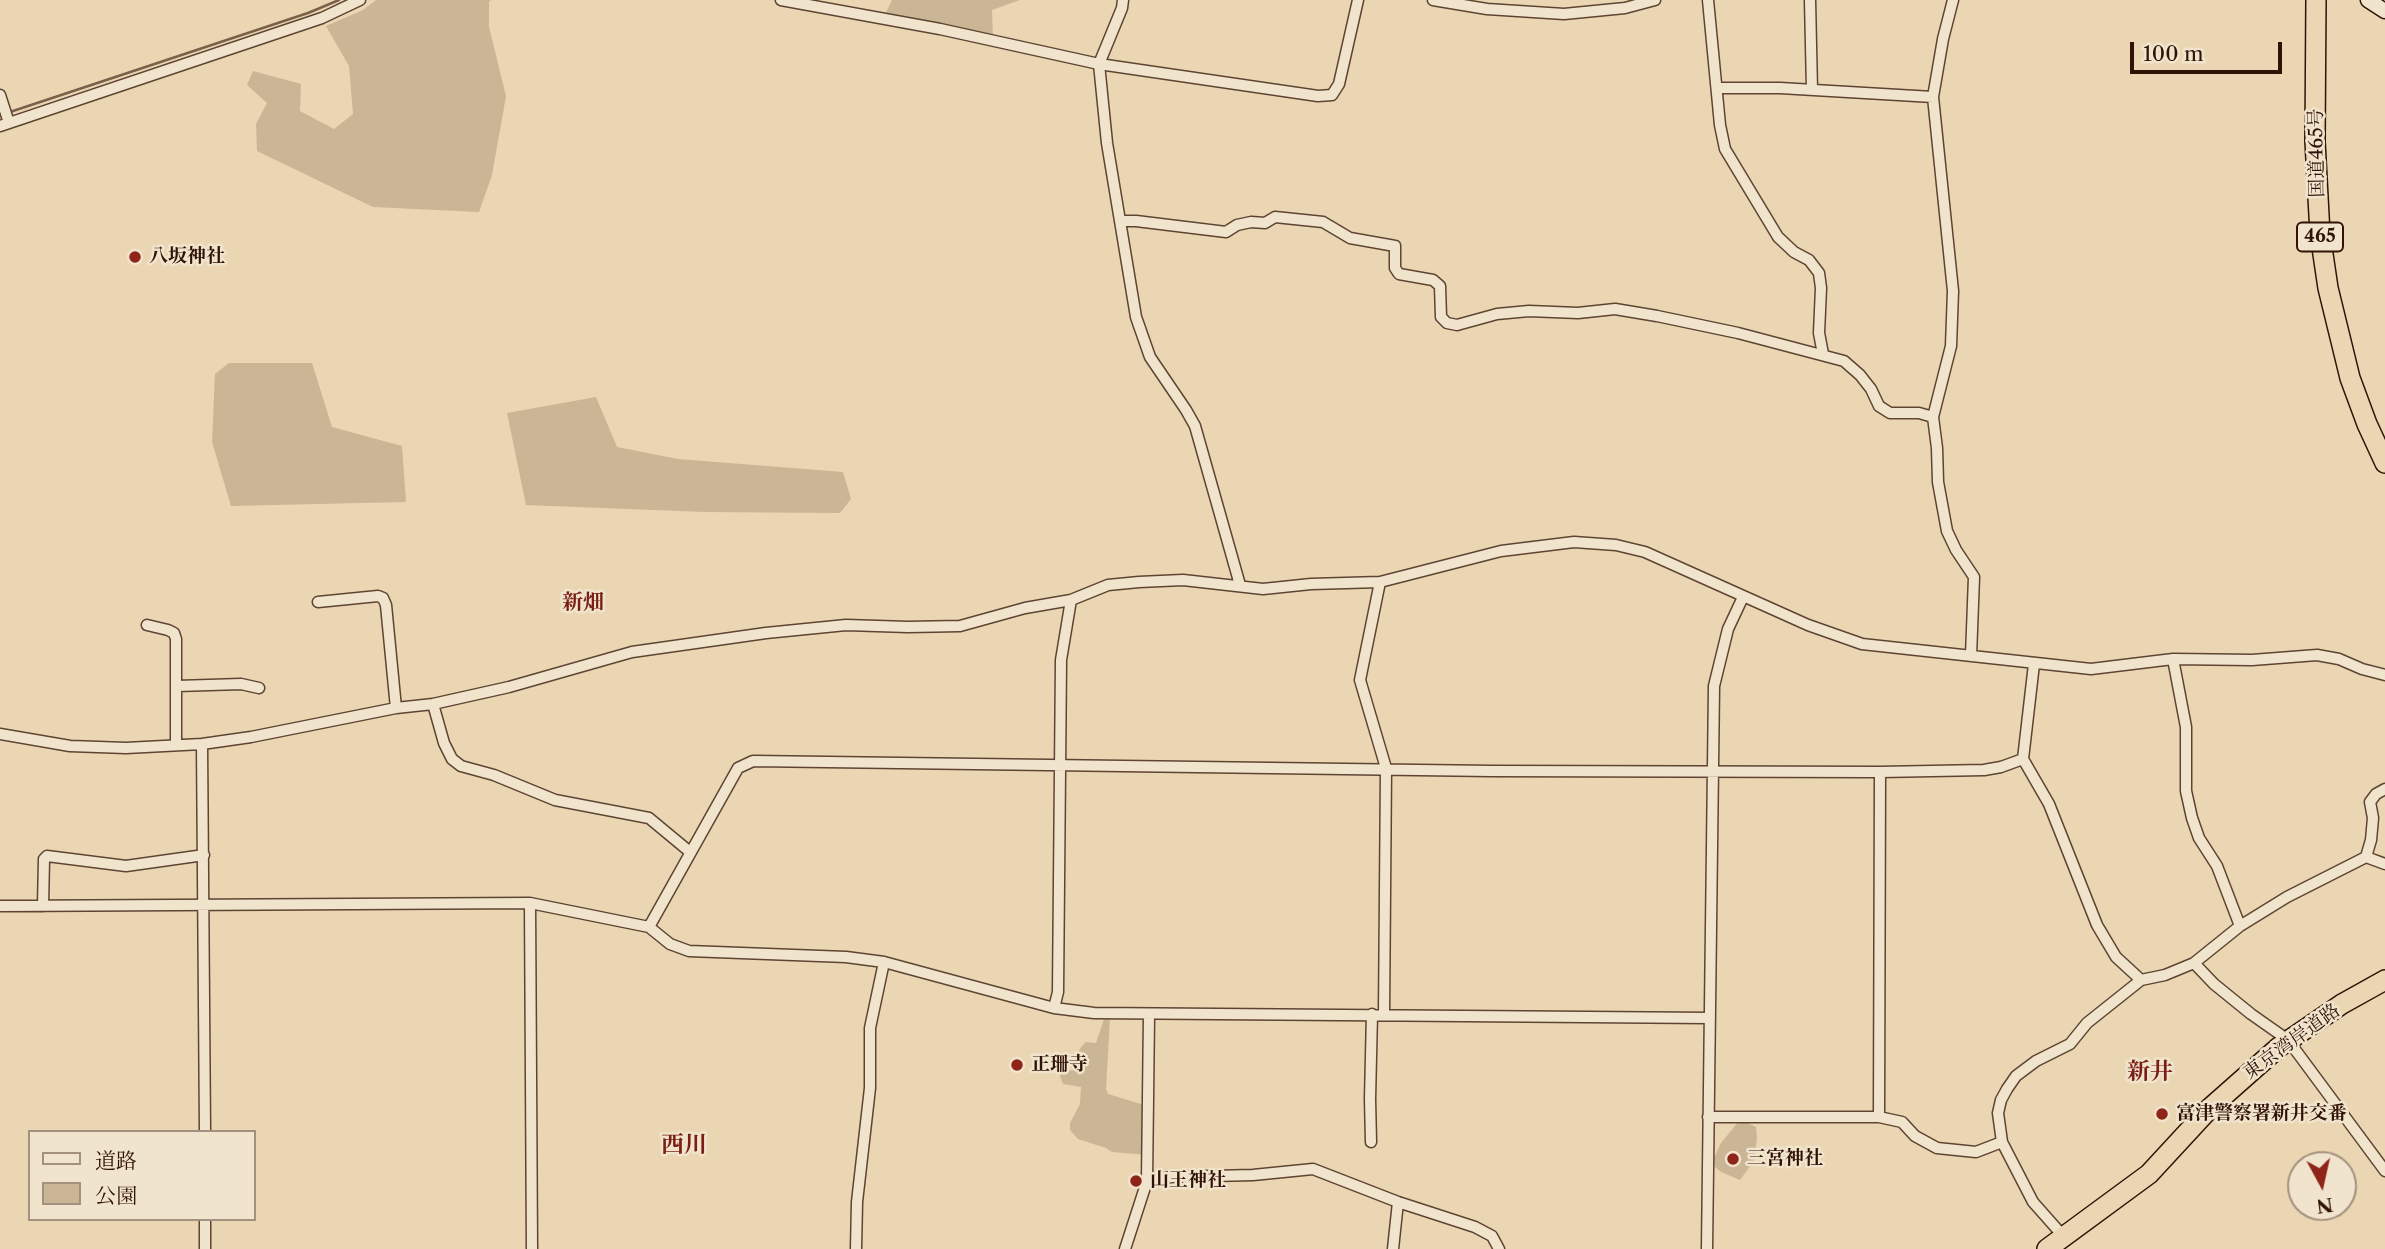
<!DOCTYPE html>
<html>
<head>
<meta charset="utf-8">
<style>
	body { margin:0 }
	#map { position:relative; width:2385px; height:1249px; overflow:hidden; background:#ead6b2; font-family:"Libre Caslon Text","Noto Serif JP",serif }
	canvas { display:block }
	.legend { position:absolute; left:28px; top:1130px; width:228px; height:91px; box-sizing:border-box; background:#f1e4cd; border:2px solid #a4907e; margin:0; padding:9px 12px; list-style:none; font-size:21px; color:#301307 }
	.legend li { display:flex; align-items:center; gap:14px; height:35px }
	.legend b { width:35px; border:2px solid #a4907e }
	.north { position:absolute; left:2287px; top:1151px; width:70px; height:70px; box-sizing:border-box; background:#f1e4cd; border:2px solid #a4907e; border-radius:50%; rotate:172deg; font-size:19px; font-weight:700; line-height:28px; text-align:center; color:#301307 }
	.north::after { content:''; display:block; margin:auto; width:24px; height:32px; background:#8f2418; clip-path:polygon(50% 0,100% 100%,50% 72%,0 100%) }
	.scale { position:absolute; left:2130px; top:42px; width:152px; height:32px; box-sizing:border-box; border:4px solid #301307; border-top:0; padding-left:9px; font-size:21px; line-height:24px; white-space:nowrap; color:#301307; -webkit-text-stroke:5px #f1e4cd; paint-order:stroke }
</style>
</head>
<body>
<div id="map">
<canvas width="2385" height="1249"></canvas>
<ul class="legend">
<li><b style="height:9px;background:#f1e4cd"></b>道路</li>
<li><b style="height:19px;background:#cab595"></b>公園</li>
</ul>
<div class="north">N</div>
<div class="scale">100 m</div>
</div>
<script>
const ctx = document.querySelector('canvas').getContext('2d');
ctx.lineJoin = 'round';
function fill(path, color) { ctx.fillStyle = color; ctx.fill(path, 'evenodd'); }
const poly = rows => new Path2D(rows.map(r => 'M' + r).join(''));
function trace(path, color, width, dash) { ctx.strokeStyle = color; ctx.lineWidth = width; ctx.lineCap = dash ? 'butt' : 'round'; ctx.setLineDash(dash || []); ctx.stroke(path); }
function drawText(font, color, halo, rows, align = 'center') {
  ctx.font = font + ' "Libre Caslon Text","Noto Serif JP",serif'; ctx.lineWidth = 5; ctx.setLineDash([]); ctx.textBaseline = 'middle'; ctx.strokeStyle = halo; ctx.fillStyle = color; for (const [text, x, y, turn = 0] of rows) {
    ctx.save(); ctx.translate(x, y); ctx.rotate((+turn || 0) * Math.PI / 180); ctx.textAlign = isNaN(turn) ? turn : align; if (halo) ctx.strokeText(text, 0, 0); ctx.fillText(text, 0, 0); ctx.restore();
  }
}
fill(poly([
	[376,0,491,0,489,2,489,27,506,96,492,175,479,212,373,207,257,151,256,124,267,103,247,85,253,71,301,84,300,111,334,129,353,114,349,66,326,26,363,10],
	[892,0,1020,0,992,10,993,38,885,15],
	[229,363,312,363,332,427,402,446,406,502,231,506,212,442,215,374],
	[596,397,617,447,678,459,843,472,851,499,840,513,705,512,526,505,507,413],
	[1110,1018,1106,1089,1108,1094,1144,1105,1147,1155,1112,1152,1106,1148,1078,1139,1070,1130,1070,1123,1080,1104,1081,1087,1063,1084,1060,1076,1062,1071,1073,1070,1078,1066,1077,1055,1081,1047,1086,1042,1096,1043,1104,1019],
	[1739,1121,1746,1122,1756,1127,1757,1138,1754,1161,1740,1180,1721,1172,1715,1167,1713,1160,1721,1143]
]), '#cab595');
trace(poly([
	[10,112,308,13,339,0],
	[0,115,1,115]
]), '#7a604b', 2.5);
const street = poly([
	[781,0,940,29,1099,64,1318,96,1332,95,1339,84,1358,0],
	[1123,0,1122,8,1099,64,1107,143,1136,317,1150,357,1186,410,1195,426,1240,585],
	[1433,0,1487,9,1564,14,1625,8,1655,0],
	[1708,0,1720,125,1725,149,1778,237,1794,252,1809,260,1819,273,1821,288,1819,333,1823,354],
	[1810,0,1812,90],
	[1953,0,1943,39,1933,97,1953,291,1951,346,1933,417,1937,448,1938,482,1947,531,1956,550,1974,577,1971,656],
	[1717,88,1780,88,1933,97],
	[0,95,9,123],
	[0,126,322,18,360,0],
	[1121,221,1136,221,1226,232,1237,225,1251,222,1265,223,1275,217,1323,222,1350,238,1395,246,1395,268,1399,274,1433,280,1440,286,1441,317,1447,323,1457,325,1497,314,1529,311,1578,313,1615,309,1657,316,1738,333,1844,361,1860,375,1871,389,1879,406,1890,413,1919,413,1933,417],
	[1380,582,1360,680,1386,768,1384,1014],
	[318,602,378,596,383,598,386,605,396,708],
	[147,625,168,630,174,633,176,639,176,745],
	[2173,659,2186,727,2186,791,2192,818,2199,838,2217,866,2240,926],
	[2034,664,2023,759,2049,804,2097,925,2116,957,2141,980],
	[177,686,241,684,259,688],
	[433,704,444,743,452,759,461,766,494,775,555,800,649,818,690,852],
	[0,734,70,746,126,748,202,744,251,737,396,708,433,704,509,687,632,652,766,633,846,625,908,627,960,626,1025,608,1071,600,1108,585,1139,582,1183,580,1263,589,1311,584,1380,582,1501,551,1574,542,1616,545,1645,552,1808,625,1862,644,2091,669,2173,659,2252,660,2317,655,2339,659,2362,669,2385,675],
	[202,744,205,1132],
	[2366,857,2385,864],
	[530,903,532,1249],
	[0,906,530,903,649,927,670,944,689,951,846,957,884,962,1054,1008,1094,1013,1710,1018],
	[43,906,44,859,47,856,126,866,204,855],
	[649,927,738,768,753,761,1492,771,1880,772,1984,770,2001,767,2023,759],
	[2194,963,2214,984,2251,1014,2288,1040,2385,1171],
	[1054,1008,1058,992,1061,660,1071,600],
	[1708,1117,1879,1117,1902,1122,1915,1136,1937,1148,1976,1152,2002,1142],
	[1879,1117,1880,772],
	[1371,1142,1370,1099,1372,1014],
	[1147,1181,1172,1177,1253,1175,1313,1169,1398,1202,1475,1227,1492,1236,1499,1249],
	[205,1219,205,1249],
	[2064,1237,2033,1202,2002,1142,1998,1113,2001,1100,2007,1089,2016,1076,2036,1061,2070,1044,2087,1023,2141,980,2165,975,2194,963,2240,926,2287,897,2366,857,2371,840,2373,818,2370,802,2376,794,2385,789],
	[856,1249,857,1202,870,1088,870,1028,884,962],
	[1125,1249,1147,1181,1149,1015],
	[1393,1249,1398,1202],
	[1707,1249,1714,686,1728,629,1743,597]
]);
const secondary = poly([
	[2368,0,2385,11]
]);
const highway = poly([
	[2316,0,2315,141,2320,234,2328,288,2350,378,2367,424,2385,463],
	[2047,1249,2149,1174,2210,1108,2279,1047,2342,1004,2385,980]
]);
trace(street, '#5e4432', 13);
trace(secondary, '#301307', 17);
trace(highway, '#301307', 22);
trace(street, '#f1e4cd', 10);
trace(secondary, '#f1e4cd', 14);
trace(highway, '#ead6b2', 19);
for (const [x, y, r, color] of [
	[135,257,7,"#8f2418"],
	[1017,1065,7,"#8f2418"],
	[2162,1114,7,"#8f2418"],
	[1733,1159,7,"#8f2418"],
	[1136,1181,7,"#8f2418"]
]) { const dot = new Path2D(); dot.arc(x, y, r, 0, 2 * Math.PI); ctx.fillStyle = color; ctx.fill(dot); trace(dot, '#f1e4cd', 2.5); }
for (const [x, y, w] of [
	[2320,237,46]
]) { const box = new Path2D(); box.roundRect(x - w / 2, y - 14.5, w, 29, 5); ctx.fillStyle = '#f1e4cd'; ctx.fill(box); trace(box, '#301307', 2); }
drawText('bold 18px', '#301307', null, [
	["465",2320,237]
]);
drawText('19px', '#301307', '#f1e4cd', [
	["国道465号",2317,153,-91],
	["東京湾岸道路",2292,1042,-36]
]);
drawText('bold 19px', '#301307', '#f1e4cd', [
	["八坂神社",149,257],
	["正珊寺",1031,1065],
	["富津警察署新井交番",2176,1114],
	["三宮神社",1747,1159],
	["山王神社",1150,1181]
], 'left');
drawText('bold 21px', '#7a1f14', '#f1e4cd', [
	["新畑",583,603]
]);
drawText('bold 23px', '#7a1f14', '#f1e4cd', [
	["新井",2150,1072],
	["西川",684,1145]
]);
</script>
</body>
</html>
